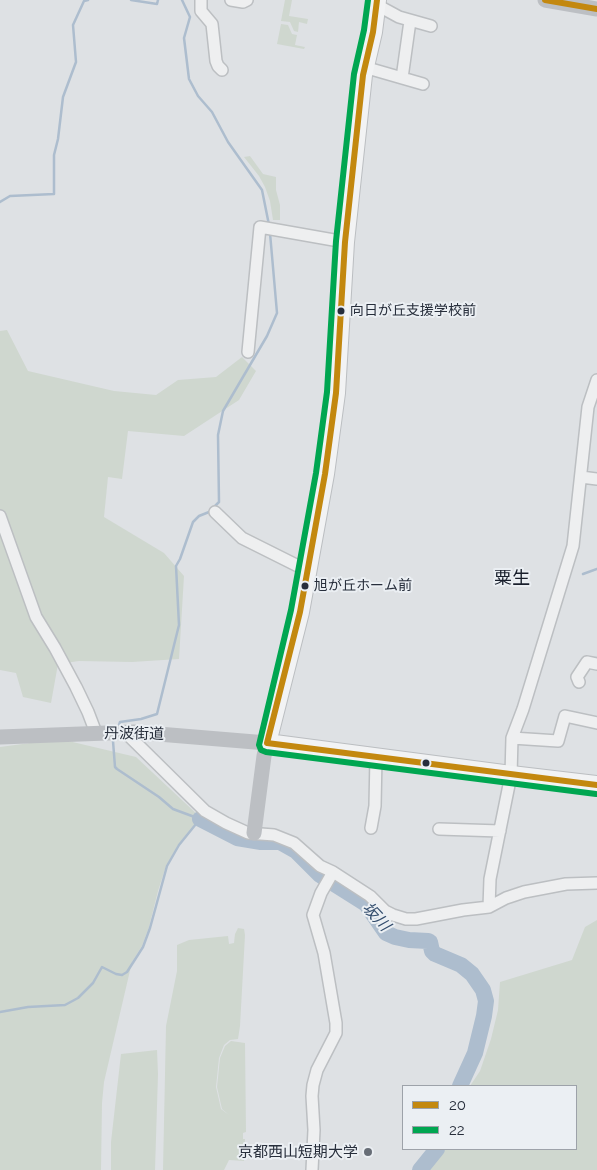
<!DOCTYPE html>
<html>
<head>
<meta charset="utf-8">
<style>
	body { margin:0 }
	#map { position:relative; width:597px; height:1170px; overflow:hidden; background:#dee1e4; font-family:Raleway,sans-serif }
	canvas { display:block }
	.legend { position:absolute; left:402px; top:1085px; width:175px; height:65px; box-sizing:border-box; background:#ebeff3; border:1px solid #9da2a9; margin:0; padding:6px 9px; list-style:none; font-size:15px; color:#272e3b }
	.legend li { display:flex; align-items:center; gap:10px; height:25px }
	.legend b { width:25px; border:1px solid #9da2a9 }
</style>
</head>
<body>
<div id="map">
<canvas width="597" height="1170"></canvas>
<ul class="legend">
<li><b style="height:6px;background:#c3880f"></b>20</li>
<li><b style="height:6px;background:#00a651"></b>22</li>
</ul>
</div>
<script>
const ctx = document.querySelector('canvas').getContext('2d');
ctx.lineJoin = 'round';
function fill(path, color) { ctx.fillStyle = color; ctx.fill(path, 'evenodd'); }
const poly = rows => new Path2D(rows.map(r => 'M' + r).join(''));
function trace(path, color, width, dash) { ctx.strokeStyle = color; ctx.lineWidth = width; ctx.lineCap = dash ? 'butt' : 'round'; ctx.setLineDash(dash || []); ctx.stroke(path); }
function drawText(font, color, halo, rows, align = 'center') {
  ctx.font = font + ' Raleway,"Noto Sans JP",sans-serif'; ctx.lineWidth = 4; ctx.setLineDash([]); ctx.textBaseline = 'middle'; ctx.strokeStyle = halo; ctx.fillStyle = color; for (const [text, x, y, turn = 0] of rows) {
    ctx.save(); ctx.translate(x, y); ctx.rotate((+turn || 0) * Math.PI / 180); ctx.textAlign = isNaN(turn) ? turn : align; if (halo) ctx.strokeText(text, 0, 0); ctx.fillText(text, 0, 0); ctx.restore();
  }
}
fill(poly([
	[285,0,292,0,289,16,308,19,307,24,299,22,298,32,294,31,290,22,281,21],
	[281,24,288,25,292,34,297,35,295,45,305,47,304,49,277,44],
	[250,156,263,174,276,177,276,190,280,205,280,220,273,220,270,201,265,187,259,176,244,157],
	[7,330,28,371,114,391,156,395,178,380,216,377,242,357,256,371,239,400,184,436,128,431,122,479,108,477,104,517,164,553,184,576,179,659,132,662,79,661,58,664,51,703,23,697,16,673,0,670,0,331],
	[60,739,136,757,200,817,178,845,166,866,158,891,149,927,142,946,132,962,104,1082,102,1103,101,1170,0,1170,0,747],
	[597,920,597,1170,429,1170,443,1149,576,1149,576,1086,470,1086,480,1071,491,1039,498,1010,500,982,572,960,585,927],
	[238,928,244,929,245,935,240,1026,238,1039,230,1040,224,1045,219,1058,216,1087,221,1109,229,1115,222,1109,217,1087,220,1058,225,1046,231,1041,245,1043,246,1132,243,1133,243,1139,245,1139,244,1161,229,1160,224,1170,163,1170,166,1026,177,971,177,945,189,940,228,936,229,944,234,943,235,934],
	[157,1050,158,1074,155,1170,111,1170,111,1142,121,1054]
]), '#cfd7cf');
trace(poly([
	[131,0,157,4,158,0],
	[182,0,190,17,184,38,189,79,198,96,212,112,228,142,262,190,269,225],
	[0,202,10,196,54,194,54,155,58,139,63,97,76,62,73,25,84,1,88,0],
	[583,574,597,569],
	[118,728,120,722,141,719,157,714,179,625,176,566,180,559,193,522,199,516,209,512,219,502,218,435,223,411,267,336,277,313,270,233],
	[0,1012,28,1007,65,1005,78,998,93,983,102,967,116,974,122,975,127,972,143,947,150,928,167,866,179,845,200,819,173,809,159,797,117,769,115,767,113,741,114,737]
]), '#adbdce', 2.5);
trace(poly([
	[200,819,237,838,261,842,280,842,296,851,320,875,366,904,386,933,395,937,409,940,428,941,430,942,432,951,435,954,461,965,472,974,483,990,486,1001,484,1016,475,1053,460,1086],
	[420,1170,437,1149]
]), '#adbdce', 16);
const street = poly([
	[201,0,201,11,212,24,216,61,218,66,222,70],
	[231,0,243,2,247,0],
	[377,5,399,17,431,26],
	[364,67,423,84],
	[402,78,410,21],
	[248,352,260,227,345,242],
	[581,477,597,479],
	[215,512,242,538,308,571],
	[0,516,36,617,55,648,76,687,88,712,96,733],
	[579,682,577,677,587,662,597,664],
	[125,732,205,811,226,823,248,833,274,835,294,843,320,866,333,872,370,896,385,911,393,915,406,919,416,919,463,910,489,907,506,898,524,892,566,884,597,883],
	[512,738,558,741,565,716,597,723],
	[371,828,375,806,376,757],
	[439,829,500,831],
	[489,907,490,879,511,775,512,738,523,709,573,546,588,407,597,380],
	[312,1170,314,1130,312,1096,313,1085,317,1070,336,1033,336,1023,324,953,313,915,321,893,333,872]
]);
const primary = poly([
	[377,0,373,32,363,75,345,242,336,393,325,474,300,612,267,743,511,775,597,785]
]);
trace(street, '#bcbfc2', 14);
trace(primary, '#bbbec1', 20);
trace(street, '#eeeff0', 11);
trace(poly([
	[545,0,597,9],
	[0,737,134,732,267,743,264,756,254,833]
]), '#bcbfc3', 15);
trace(primary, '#f2f3f4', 18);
trace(poly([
	[377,0,373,32,363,75,345,242,336,393,325,474,300,612,267,743,597,785],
	[545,0,597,9]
]), '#c3880f', 6);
trace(poly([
	[368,0,364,30,354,74,336,241,327,392,316,473,291,610,259,745,261,750,266,752,596,794]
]), '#00a651', 6);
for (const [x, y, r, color] of [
	[341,311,4.5,"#272e3b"],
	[305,586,4.5,"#272e3b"],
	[426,763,4.5,"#272e3b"],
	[368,1152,5,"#676d76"]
]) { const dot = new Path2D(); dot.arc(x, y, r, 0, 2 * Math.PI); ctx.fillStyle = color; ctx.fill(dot); trace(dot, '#ebeff3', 2); }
drawText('14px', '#272e3b', '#ebeff3', [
	["向日が丘支援学校前",350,311],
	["旭が丘ホーム前",314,586]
], 'left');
drawText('15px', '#272e3b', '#ebeff3', [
	["丹波街道",134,734,1]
]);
drawText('15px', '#272e3b', '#ebeff3', [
	["京都西山短期大学",358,1152]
], 'right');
drawText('italic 16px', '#334d6d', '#ebeff3', [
	["坂川",376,917,47]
]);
drawText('18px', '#191f2c', '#ebeff3', [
	["粟生",512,579]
]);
</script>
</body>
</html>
